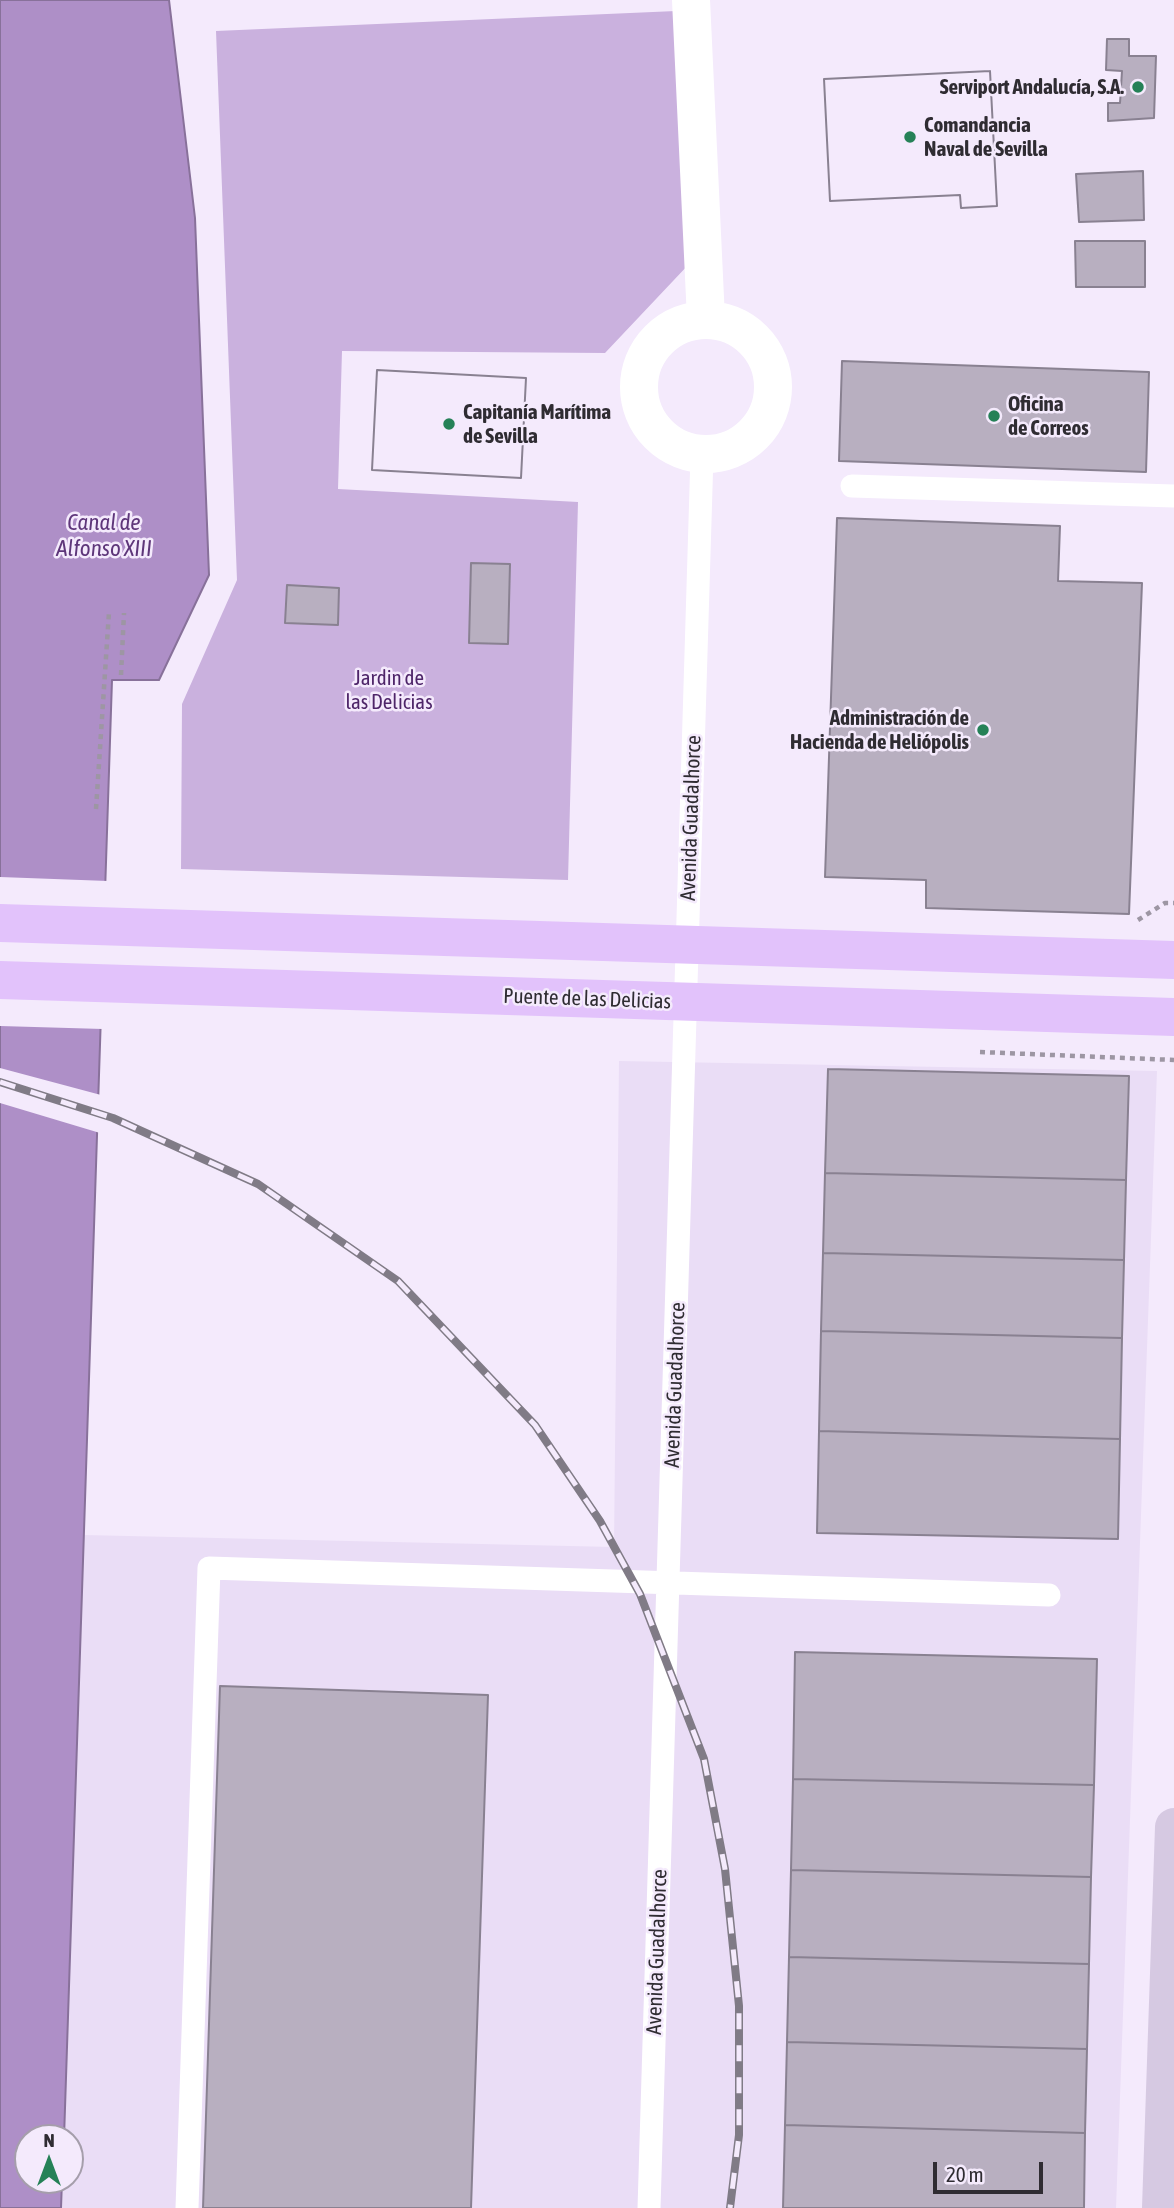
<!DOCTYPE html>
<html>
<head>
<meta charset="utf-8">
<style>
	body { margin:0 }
	#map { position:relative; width:1174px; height:2208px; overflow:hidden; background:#f4eafc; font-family:"Asap Condensed",sans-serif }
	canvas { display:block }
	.north { position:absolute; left:14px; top:2124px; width:70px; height:70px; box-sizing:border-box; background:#f4eafc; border:2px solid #a59eab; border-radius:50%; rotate:0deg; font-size:19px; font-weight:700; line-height:28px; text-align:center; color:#2f2c32 }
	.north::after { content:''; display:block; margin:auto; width:24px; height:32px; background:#258157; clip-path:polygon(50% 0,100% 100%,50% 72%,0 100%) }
	.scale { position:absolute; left:933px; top:2162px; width:110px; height:32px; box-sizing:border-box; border:4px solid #2f2c32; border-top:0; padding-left:9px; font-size:21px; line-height:24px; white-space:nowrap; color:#2f2c32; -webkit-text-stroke:5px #f4eafc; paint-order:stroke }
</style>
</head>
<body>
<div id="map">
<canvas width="1174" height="2208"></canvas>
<div class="north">N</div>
<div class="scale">20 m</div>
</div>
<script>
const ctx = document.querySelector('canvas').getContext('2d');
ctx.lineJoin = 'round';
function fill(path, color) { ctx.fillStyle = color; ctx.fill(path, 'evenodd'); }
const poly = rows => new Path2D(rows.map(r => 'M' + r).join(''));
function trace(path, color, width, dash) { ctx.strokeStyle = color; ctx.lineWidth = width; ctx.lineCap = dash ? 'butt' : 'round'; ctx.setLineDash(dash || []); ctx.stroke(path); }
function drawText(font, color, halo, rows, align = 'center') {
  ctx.font = font + ' "Asap Condensed",sans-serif'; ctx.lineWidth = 5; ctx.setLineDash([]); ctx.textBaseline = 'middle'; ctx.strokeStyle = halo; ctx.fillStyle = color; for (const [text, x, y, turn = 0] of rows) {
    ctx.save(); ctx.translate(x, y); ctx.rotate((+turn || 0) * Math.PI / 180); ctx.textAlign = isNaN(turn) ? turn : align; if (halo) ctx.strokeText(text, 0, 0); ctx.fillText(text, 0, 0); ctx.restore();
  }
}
fill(poly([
	[619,1061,1157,1071,1116,2208,61,2208,62,2180,70,2180,70,2138,64,2138,84,1535,614,1547]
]), '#eaddf6');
fill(poly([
	[676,11,690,263,605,353,342,351,338,489,578,502,568,880,181,869,182,704,237,580,216,31]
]), '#cab1de');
const water = poly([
	[0,0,169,0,195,218,209,575,159,680,112,680,64,2138,28,2138,28,2180,62,2180,61,2208,0,2208,0,0]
]);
fill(water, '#ae8fc7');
trace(water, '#88719a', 2);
fill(poly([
	[0,877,108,881,103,1029,0,1026],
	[0,1068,101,1095,100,1133,0,1103]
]), '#f4eafc');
const building = poly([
	[1107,39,1129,39,1129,56,1156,56,1154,118,1108,121,1108,103,1120,103,1122,71,1106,70,1107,39],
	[990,71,997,206,961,208,960,195,830,201,824,79,990,71],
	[990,71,997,206,961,208,960,195,830,201,824,79,990,71],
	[1143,171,1144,220,1079,222,1076,174,1143,171],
	[1075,241,1145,241,1145,287,1076,287,1075,241],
	[842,361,1149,372,1146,472,839,461,842,361],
	[377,370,526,378,521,478,372,470,377,370],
	[377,370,526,378,521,478,372,470,377,370],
	[837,518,1060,526,1058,581,1142,583,1129,914,926,908,926,880,825,877,837,518],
	[471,563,510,564,508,644,469,643,471,563],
	[287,585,339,588,338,625,285,623,287,585],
	[828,1069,1129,1076,1126,1180,825,1173,828,1069],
	[825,1173,1126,1180,1124,1260,823,1253,825,1173],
	[823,1253,1124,1260,1122,1338,821,1331,823,1253],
	[821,1331,1122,1338,1120,1439,819,1431,821,1331],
	[819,1431,1120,1439,1118,1539,817,1533,819,1431],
	[795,1652,1097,1659,1094,1785,793,1779,795,1652],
	[220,1686,488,1695,471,2208,203,2208,220,1686],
	[793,1779,1094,1785,1091,1877,791,1870,793,1779],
	[791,1870,1091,1877,1089,1964,789,1957,791,1870],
	[789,1957,1089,1964,1087,2049,787,2042,789,1957],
	[787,2042,1087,2049,1085,2133,785,2125,787,2042],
	[785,2125,1085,2133,1084,2208,783,2208,785,2125]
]);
fill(building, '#b8afc0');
trace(building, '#898191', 2);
trace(poly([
	[121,675,124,613],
	[96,809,109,612],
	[1138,920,1165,903,1174,903],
	[980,1052,1174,1060]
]), '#9d96a3', 4.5, [5, 5]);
trace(poly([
	[852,486,1174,496],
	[187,2208,209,1568,1049,1595],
	[649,2208,702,455]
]), '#fff', 23);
trace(poly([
	[691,0,706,319],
	'639 387a67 67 0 1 1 134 0a67 67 0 1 1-134 0Z'
]), '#fff', 38);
trace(poly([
	[1161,2208,1174,1827]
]), '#d6c9e2', 38);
trace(poly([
	[0,923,1174,960],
	[0,980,1174,1017]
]), '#e2c2fb', 38);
const rail = poly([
	[0,1082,113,1118,258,1184,398,1281,535,1425,600,1521,640,1594,704,1759,725,1869,739,2006,739,2135,730,2208]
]);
trace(rail, '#807b86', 8);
trace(rail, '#f4eafc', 5, [16]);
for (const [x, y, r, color] of [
	[1138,87,7,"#258157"],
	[910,137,7,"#258157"],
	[994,416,7,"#258157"],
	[449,424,7,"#258157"],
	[983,730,7,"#258157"]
]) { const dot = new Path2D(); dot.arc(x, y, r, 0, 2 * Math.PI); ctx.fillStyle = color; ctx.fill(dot); trace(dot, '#f4eafc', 2.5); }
drawText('bold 21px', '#2f2c32', '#f4eafc', [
	["Serviport Andalucía, S.A.",1124,87,"right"],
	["Comandancia",924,125],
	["Naval de Sevilla",924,149],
	["Oficina",1008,404],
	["de Correos",1008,428],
	["Capitanía Marítima",463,412],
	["de Sevilla",463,436],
	["Administración de",969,718,"right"],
	["Hacienda de Heliópolis",969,742,"right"]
], 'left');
drawText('21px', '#4e2569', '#f4eafc', [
	["Jardin de",389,678],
	["las Delicias",389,702]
]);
drawText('21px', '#2f2c32', '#f4eafc', [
	["Avenida Guadalhorce",691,818,-88],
	["Puente de las Delicias",587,999,2],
	["Avenida Guadalhorce",675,1385,-88],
	["Avenida Guadalhorce",657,1952,-88]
]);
drawText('italic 23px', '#5e367a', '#f4eafc', [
	["Canal de",104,523],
	["Alfonso XIII",104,549]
]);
</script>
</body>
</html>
